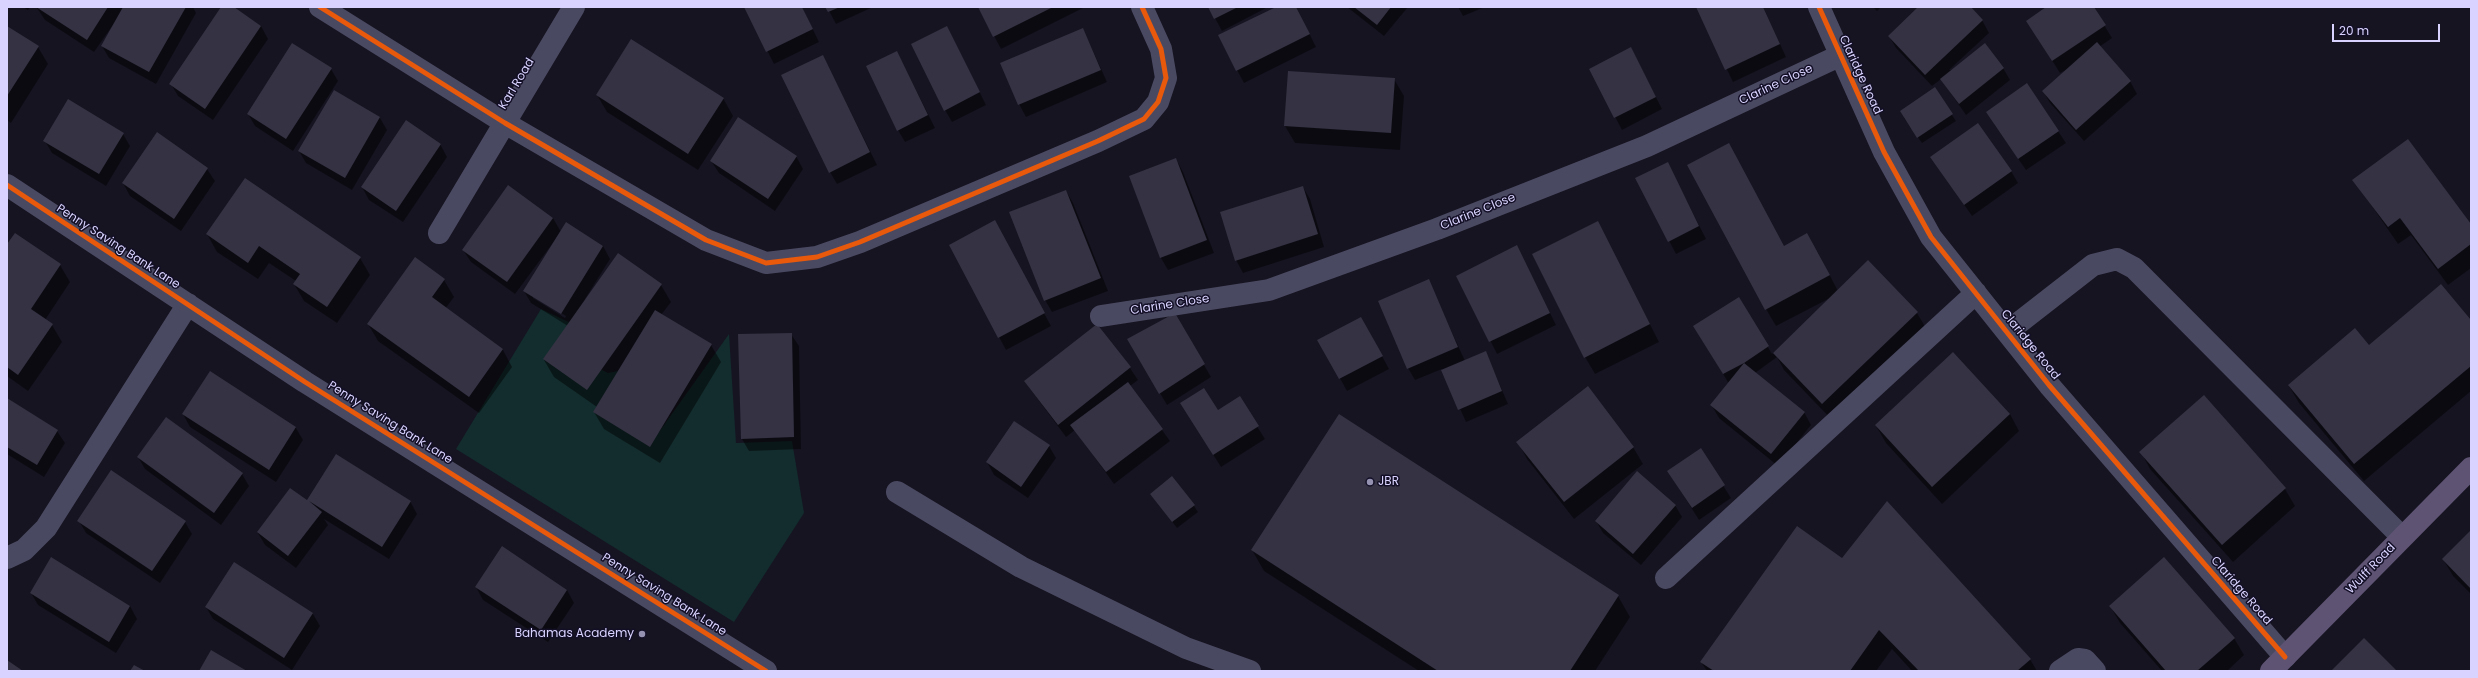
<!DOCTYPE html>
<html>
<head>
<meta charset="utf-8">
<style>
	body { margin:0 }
	#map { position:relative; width:2478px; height:678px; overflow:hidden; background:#161421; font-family:Poppins,sans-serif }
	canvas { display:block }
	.frame { position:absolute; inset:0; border:8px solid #d9d4ff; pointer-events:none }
	.scale { position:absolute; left:2332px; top:24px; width:108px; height:18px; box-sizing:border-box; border:2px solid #d9d4ff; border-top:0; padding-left:5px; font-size:12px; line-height:14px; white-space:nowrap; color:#d9d4ff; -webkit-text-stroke:3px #130f26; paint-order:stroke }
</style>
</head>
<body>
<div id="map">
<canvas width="2478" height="678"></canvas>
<div class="frame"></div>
<div class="scale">20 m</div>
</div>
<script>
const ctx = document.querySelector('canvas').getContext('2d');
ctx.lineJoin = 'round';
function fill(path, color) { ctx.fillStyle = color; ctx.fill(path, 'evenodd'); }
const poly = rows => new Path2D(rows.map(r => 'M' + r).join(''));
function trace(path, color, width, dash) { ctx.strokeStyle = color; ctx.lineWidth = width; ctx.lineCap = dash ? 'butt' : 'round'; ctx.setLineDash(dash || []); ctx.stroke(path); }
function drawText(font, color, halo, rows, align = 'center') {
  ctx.font = font + ' Poppins,sans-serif'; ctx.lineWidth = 3; ctx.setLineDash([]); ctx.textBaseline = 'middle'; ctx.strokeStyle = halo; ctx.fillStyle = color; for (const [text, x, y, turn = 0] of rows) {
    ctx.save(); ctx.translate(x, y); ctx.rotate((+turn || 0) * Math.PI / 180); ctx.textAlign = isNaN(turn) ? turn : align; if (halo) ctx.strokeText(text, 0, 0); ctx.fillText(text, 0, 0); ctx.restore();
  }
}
fill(poly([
	[541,309,577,326,581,359,608,373,638,367,659,432,729,334,736,443,792,441,804,513,734,622,456,449]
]), '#132c2d');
fill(poly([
	[23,7,30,7,28,10],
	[193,7,196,13,156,84,109,58,102,46,115,22,94,52,45,20,37,8],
	[222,7,232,7,261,26,268,39,213,120,178,96,171,84],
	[745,7,802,7,819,42,774,64],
	[827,7,873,7,836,24],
	[979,7,1085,7,1001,49],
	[1209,7,1268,7,1222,31],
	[1278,7,1296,7,1316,47,1244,83,1237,70],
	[1347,7,1408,7,1384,36],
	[1458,7,1485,7,1463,16],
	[1697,7,1763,7,1786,57,1733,82],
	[1873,7,1881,7,1877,11],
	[1920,7,1970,7,1982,20,1989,33,1949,70,2003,68,2010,80,1966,115,1941,79,1932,86,1896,48,1889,36],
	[2048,7,2093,7,2112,38,2099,47,2130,81,2137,94,2084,141,2050,103,2043,91,2070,68,2060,73,2027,21],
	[7,27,38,47,48,64,11,123,7,120],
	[947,27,986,105,952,122,945,110],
	[1083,29,1107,82,1026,117,1019,104],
	[1631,48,1662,109,1622,130,1590,69],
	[897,52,935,128,905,142,898,130],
	[823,56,877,165,837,184,830,172],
	[331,69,338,81,293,151,255,126,248,114],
	[1394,79,1404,96,1400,150,1295,143,1285,126],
	[1934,89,1956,121,1922,143,1904,118],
	[334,91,380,118,387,130,352,190,306,163,299,151],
	[597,95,723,98,733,116,698,170,607,112],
	[1994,124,2058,131,2066,143,2026,170],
	[123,134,130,146,106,186,52,153,45,141],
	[157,134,207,169,215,181,181,231,130,196,123,183],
	[440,144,447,157,403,222,369,200,362,187],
	[796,156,803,169,775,211,719,173,711,161],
	[1931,157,2011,171,2018,183,1972,216],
	[1176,159,1183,172,1214,253,1168,270,1161,258,1130,177],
	[1668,164,1706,239,1676,254,1637,179],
	[2354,180,2471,226,2471,268,2448,285,2411,235,2398,244],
	[1303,187,1310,199,1324,247,1243,273,1236,260],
	[1066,191,1073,203,1108,291,1052,312,1045,300],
	[553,218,561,232,603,246,610,259,585,299,661,285,671,302,661,315,711,345,721,362,660,463,604,429,594,412,597,407,554,377,544,360,568,326,531,303,524,291,561,232,515,294,471,262,463,250],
	[533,296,566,316,565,318,533,298],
	[15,234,60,265,70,282,45,320,52,325,62,342,28,391,7,376,7,245],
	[207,234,360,258,370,275,337,323,304,301,294,284,296,281,269,263,258,279,217,252],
	[1001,234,1051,326,1006,350,950,245],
	[1607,240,1659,342,1595,374,1585,357],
	[1517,247,1556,325,1497,354,1458,276],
	[1784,247,1817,251,1838,291,1917,313,1927,330,1832,420,1784,370,1777,357,1755,373,1804,412,1811,425,1778,466,1719,418,1712,406,1729,384,1702,338,1739,299,1772,354,1832,297,1776,326,1766,309],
	[444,280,454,297,445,309,503,350,512,367,479,413,378,341,368,324],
	[1428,280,1465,361,1486,353,1508,404,1466,422,1442,369,1415,380,1408,368],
	[1175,315,1211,377,1167,405,1128,339],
	[2471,322,2471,391,2364,481,2299,403,2289,386,2369,346],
	[1097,326,1130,368,1138,380,1130,386,1170,441,1114,484,1075,430,1066,437,1025,382],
	[1368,330,1389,369,1347,391,1319,341],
	[791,334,799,346,801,449,749,451,742,439],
	[210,372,296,428,303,440,276,482,190,427,183,414],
	[1239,398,1265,439,1221,467,1189,416,1217,411],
	[7,400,57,431,65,443,44,477,7,454],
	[2010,414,2019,431,1942,504,1886,443,1876,426],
	[1340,416,1618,596,1630,617,1595,671,1419,671,1264,571,1252,550],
	[1518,442,1633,447,1643,464,1574,519,1527,459],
	[1049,446,1056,458,1028,498,994,475,987,462],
	[1700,449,1731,498,1699,520,1668,471],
	[2141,452,2285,489,2295,506,2233,562,2150,469],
	[337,455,410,501,417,514,389,559,324,519,328,525,296,568,265,545,258,533,307,502],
	[138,457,242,474,249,486,221,525,145,469],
	[1151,494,1194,506,1198,512,1177,528],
	[1675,505,1682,517,1641,565,1603,533,1596,521],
	[79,521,185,522,192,534,160,583,86,533],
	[2471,532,2471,594,2453,576,2443,559],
	[1843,559,2030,659,2037,671,1912,671,1892,649,1876,671,1707,671,1701,662],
	[234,563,313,614,320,626,292,670,213,619,206,607],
	[476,587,567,590,574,603,548,642,483,600],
	[31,593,130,606,137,619,116,653,38,605],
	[2110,606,2234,638,2244,655,2227,671,2162,671,2120,623]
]), '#0007');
fill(poly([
	[36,7,108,7,87,40],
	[123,7,186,7,149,72,101,46],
	[221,7,234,7,261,26,205,109,169,84],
	[744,7,802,7,813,29,766,52],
	[825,7,840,7,828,12],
	[978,7,1053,7,993,37],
	[1208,7,1238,7,1214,19],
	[1276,7,1296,7,1310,34,1236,71,1218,35],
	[1354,7,1391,7,1377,25],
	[1696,7,1763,7,1780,44,1725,70],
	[1918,7,1971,7,1983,20,1925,75,1888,36],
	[2046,7,2094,7,2106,25,2052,61,2026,21],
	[7,26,39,46,7,96],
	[947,26,980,92,944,111,911,44],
	[1083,28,1101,70,1018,105,1000,63],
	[631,39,724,98,688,154,596,95],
	[2097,42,2131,81,2076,130,2042,91],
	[292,43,332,68,286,139,247,114],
	[1985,43,2004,68,1959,104,1940,79],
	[1631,47,1656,97,1614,118,1589,69],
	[897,51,928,115,897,131,866,66],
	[823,55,870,152,829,173,781,75],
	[1288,71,1395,78,1391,133,1284,126],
	[2027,83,2059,131,2018,159,1986,112],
	[1935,87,1953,114,1917,138,1900,111],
	[334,90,380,117,345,178,298,151],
	[68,99,124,133,99,174,43,141],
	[738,117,797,156,768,199,710,161],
	[406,120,441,144,396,211,361,187],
	[1978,123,2012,171,1964,205,1930,157],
	[157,132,208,168,174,219,122,183],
	[2408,139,2471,224,2471,244,2438,269,2400,218,2388,227,2352,180],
	[1729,143,1784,246,1807,233,1830,275,1765,310,1687,165],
	[1176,158,1207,240,1160,258,1129,176],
	[1668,162,1699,226,1668,242,1635,178],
	[245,178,361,257,327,307,293,284,300,274,259,246,248,263,206,234],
	[508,185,553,218,507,282,462,250],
	[1303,186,1318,234,1235,261,1220,212],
	[1066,190,1101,278,1044,301,1009,212],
	[995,220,1045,313,998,338,949,245],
	[1598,221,1650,324,1584,358,1532,254],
	[566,222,603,246,561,314,523,291],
	[15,233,61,264,31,309,53,324,18,375,7,367,7,244],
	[1517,245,1550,313,1489,342,1456,276],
	[618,253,662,284,587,390,543,359],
	[415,257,445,279,432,297,503,349,469,397,367,324],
	[1868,260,1918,312,1822,404,1773,353],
	[1429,279,1458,347,1407,369,1378,301],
	[2441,284,2471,320,2471,366,2354,464,2288,385,2355,328,2369,345],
	[1739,297,1769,346,1744,363,1723,374,1693,326],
	[655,310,712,344,650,447,593,412],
	[1175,313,1205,364,1159,394,1127,339],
	[1361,317,1383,356,1339,379,1317,340],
	[1097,324,1131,367,1058,425,1024,381],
	[792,333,794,437,741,439,738,334],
	[1486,351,1502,391,1458,410,1441,370],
	[1953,352,2010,414,1932,487,1875,425],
	[1744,363,1805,412,1771,454,1710,405],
	[210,371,296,427,269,470,182,414],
	[1128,382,1163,429,1106,472,1070,425],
	[1588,386,1634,447,1564,502,1516,442],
	[1204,388,1218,410,1240,396,1259,426,1213,455,1180,403],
	[2204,395,2286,488,2222,545,2139,452],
	[7,398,58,430,37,465,7,447],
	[1339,414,1619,595,1570,671,1438,671,1251,550],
	[166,417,243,473,214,513,137,457],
	[1014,421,1050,445,1021,487,986,462],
	[1701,448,1725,485,1692,508,1667,471],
	[336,454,411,501,382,547,309,501,322,512,288,556,257,532,290,488,307,500],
	[111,470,186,521,152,571,77,521],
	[1637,471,1676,505,1633,554,1595,521],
	[1172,476,1195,505,1172,522,1150,494],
	[1887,501,2031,659,2017,671,1919,671,1879,630,1850,671,1714,671,1700,662,1797,526,1842,558],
	[2471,530,2471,589,2442,559],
	[502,546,567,590,541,630,475,587],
	[51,557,130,606,109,642,30,593],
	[2164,557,2235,638,2197,671,2166,671,2109,606],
	[234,562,313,613,284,658,205,607],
	[2364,638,2397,671,2331,671],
	[211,650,247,671,199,671],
	[7,660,23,671,7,671],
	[134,665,145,671,130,671]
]), '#343243');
trace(poly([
	[320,7,505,123,706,240,766,263,817,257,860,242,1098,141,1144,119,1158,102,1166,78,1161,49,1142,7],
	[1819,7,1884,152,1931,237,2049,385,2285,657],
	[7,185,305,382,766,671],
	[439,233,574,7],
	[1101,316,1269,290,1437,229,1647,146,1839,56],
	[2007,332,2093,265,2117,259,2134,268,2402,537],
	[897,492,1021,567,1186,648,1250,671],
	[7,558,24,550,46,528,188,304],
	[1666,578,1976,293],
	[2060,671,2078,659,2085,660,2095,671]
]), '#4a4962', 22);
trace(poly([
	[2271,671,2471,468]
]), '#5e5373', 22);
trace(poly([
	[320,7,505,123,706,240,766,263,817,257,860,242,1098,141,1144,119,1158,102,1166,78,1161,49,1142,7],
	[1819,7,1884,152,1931,237,2049,385,2285,657],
	[7,185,305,382,766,671]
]), '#e8590c', 5);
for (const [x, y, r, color] of [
	[1370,482,4,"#9591b1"],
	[642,634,4,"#9591b1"]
]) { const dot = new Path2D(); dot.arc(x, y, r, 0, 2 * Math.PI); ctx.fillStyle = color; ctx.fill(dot); trace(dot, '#130f26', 1.5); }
drawText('12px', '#d9d4ff', '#130f26', [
	["Claridge Road",1860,75,65],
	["Karl Road",517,84,-59],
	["Clarine Close",1776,85,-25],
	["Clarine Close",1478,212,-22],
	["Penny Saving Bank Lane",118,247,33],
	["Clarine Close",1170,305,-9],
	["Claridge Road",2030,345,51],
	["Penny Saving Bank Lane",390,423,32],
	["Wulff Road",2371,569,-46],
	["Claridge Road",2241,591,49],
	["Penny Saving Bank Lane",664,595,32]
]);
drawText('12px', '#d9d4ff', '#130f26', [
	["JBR",1378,482],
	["Bahamas Academy",634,634,"right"]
], 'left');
</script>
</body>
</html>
